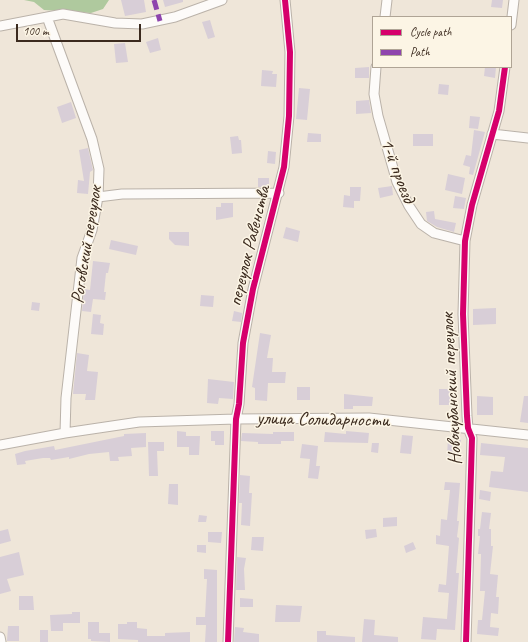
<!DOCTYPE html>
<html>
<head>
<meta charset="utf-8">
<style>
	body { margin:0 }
	#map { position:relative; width:528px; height:642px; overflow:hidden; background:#efe6d9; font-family:Caveat,sans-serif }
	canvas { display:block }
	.legend { position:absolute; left:372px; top:16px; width:140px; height:52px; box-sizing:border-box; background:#fcf5e5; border:1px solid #afa495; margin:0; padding:5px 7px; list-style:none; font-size:12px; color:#3b2a1e }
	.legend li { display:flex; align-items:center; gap:8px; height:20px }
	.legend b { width:20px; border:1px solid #afa495 }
	.scale { position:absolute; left:16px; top:24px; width:125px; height:18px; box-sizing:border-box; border:2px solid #3b2a1e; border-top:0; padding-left:5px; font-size:12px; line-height:14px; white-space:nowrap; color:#3b2a1e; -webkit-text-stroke:3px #fcf5e5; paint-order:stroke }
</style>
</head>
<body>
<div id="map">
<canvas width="528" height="642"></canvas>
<ul class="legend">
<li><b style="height:5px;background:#d6006c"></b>Cycle path</li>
<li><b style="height:5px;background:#8e44ad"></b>Path</li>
</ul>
<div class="scale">100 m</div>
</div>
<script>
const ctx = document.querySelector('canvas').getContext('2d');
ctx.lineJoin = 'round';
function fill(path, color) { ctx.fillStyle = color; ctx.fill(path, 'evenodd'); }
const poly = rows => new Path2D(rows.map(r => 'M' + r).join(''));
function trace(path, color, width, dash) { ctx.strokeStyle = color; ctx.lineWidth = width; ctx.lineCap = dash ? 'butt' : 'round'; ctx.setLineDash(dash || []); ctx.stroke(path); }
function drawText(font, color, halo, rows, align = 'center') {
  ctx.font = font + ' Caveat,sans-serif'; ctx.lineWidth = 3; ctx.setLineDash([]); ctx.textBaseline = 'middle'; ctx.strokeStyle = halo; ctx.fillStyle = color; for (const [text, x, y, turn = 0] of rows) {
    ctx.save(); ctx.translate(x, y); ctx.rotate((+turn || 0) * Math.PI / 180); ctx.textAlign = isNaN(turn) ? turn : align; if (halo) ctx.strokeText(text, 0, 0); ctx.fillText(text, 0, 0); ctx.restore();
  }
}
fill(poly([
	[24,0,109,0,103,9,91,13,44,10,34,2]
]), '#afc99e');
fill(poly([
	[121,0,144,0,146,12,125,16],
	[163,0,183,0,183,2,165,7],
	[492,0,503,0,502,8,491,7],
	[210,20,215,37,208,39,202,22],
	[158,38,161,50,150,53,146,42],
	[125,43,128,62,116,63,114,44],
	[369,67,369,78,355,78,355,68],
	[485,67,496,67,495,78,484,76],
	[262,70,273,71,272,74,277,74,276,87,261,86],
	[439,84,449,85,448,95,438,94],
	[299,88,310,89,307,120,296,119],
	[369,100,371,113,356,114,356,101],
	[71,102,76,118,62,123,57,107],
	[470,116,480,117,478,129,469,128],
	[474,130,485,132,473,175,469,174,470,167,463,165,466,155,471,156],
	[308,133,321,134,321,142,307,142],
	[413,134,433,134,433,146,413,146],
	[238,136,239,140,241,140,242,153,232,154,230,137],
	[88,148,93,170,90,172,88,194,77,193,78,180,84,181,79,150],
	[268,151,276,152,275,164,267,163],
	[448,174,465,178,462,194,445,190],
	[258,178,269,178,269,187,258,187],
	[392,186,393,195,380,198,378,188],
	[350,187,361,187,360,201,354,201,354,208,343,207,344,195,350,196],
	[455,196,466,198,464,209,453,208],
	[221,203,233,203,233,217,216,220,216,207,221,207],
	[434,211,435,219,456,223,454,232,437,227,427,221,426,212],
	[286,227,300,231,298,242,283,238],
	[169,232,189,232,189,246,175,245,169,239],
	[111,240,138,246,136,255,109,249],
	[93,261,110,263,108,273,106,273,104,292,106,292,105,300,93,299,91,312,82,311,84,289,90,290],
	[201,295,214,296,213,307,200,306],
	[32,302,40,303,39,311,31,310],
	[496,308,496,324,473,325,473,309],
	[234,311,242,313,241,322,232,321],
	[93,314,101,315,100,323,104,324,103,335,91,334],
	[260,333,271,335,267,358,273,358,272,372,286,372,285,383,268,383,267,401,255,400,255,388,252,387],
	[77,353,89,355,87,371,98,372,95,400,85,400,86,394,73,394],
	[208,379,234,382,233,399,219,398,218,404,207,403],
	[297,387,310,387,310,400,297,400],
	[439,389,453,389,453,405,439,405],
	[344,394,373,397,372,406,353,406,353,409,344,409],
	[477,396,493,397,493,415,477,415],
	[524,396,528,396,528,423,520,422],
	[177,431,186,432,186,436,200,436,199,455,189,455,189,447,177,447],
	[211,431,224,431,224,445,215,445,215,441,211,441],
	[346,431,369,433,368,443,324,442,325,432,346,434],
	[273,432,294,432,294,441,281,441,281,444,258,444,258,442,241,441,242,433,273,434],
	[146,433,146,447,131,448,132,456,118,457,119,461,110,461,109,452,89,454,69,459,69,457,51,460,50,458,43,458,25,461,26,464,17,465,15,454,25,451,54,446,55,450,124,436,124,434],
	[402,435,413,436,411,454,400,453],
	[448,439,461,440,459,456,447,455],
	[148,442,164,442,164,451,157,451,158,476,149,476],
	[372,443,379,443,378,453,371,452],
	[481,443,528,448,528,492,489,487,491,471,503,472,505,457,480,455],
	[302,444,318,446,316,466,320,466,318,479,308,478,310,459,300,458],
	[240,475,250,476,249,493,252,493,250,526,241,525,242,503,239,503],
	[445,482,460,483,457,521,459,521,457,537,459,538,456,573,459,573,455,630,437,629,436,640,421,639,423,617,447,619,449,593,438,592,439,584,446,585,449,546,436,544,436,535,440,536,441,519,447,520,450,490,444,490],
	[169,484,178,484,178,505,168,504],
	[480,490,491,492,490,501,479,499],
	[482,512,491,513,489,529,491,529,491,546,493,546,490,574,498,575,496,597,499,597,498,614,491,613,490,627,499,628,498,636,477,634,478,620,482,620,485,591,480,591,481,554,478,554,480,536,478,536,478,529,480,529],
	[199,515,207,516,206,522,198,522],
	[397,517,397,526,383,527,383,518],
	[8,529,11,541,0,544,0,531],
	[376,529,377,537,366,539,365,530],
	[208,532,222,532,221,543,208,542],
	[252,537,264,537,263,551,251,550],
	[413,542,416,549,406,553,404,546],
	[197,545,206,545,206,553,197,552],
	[19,552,24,575,7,579,11,591,0,594,0,557],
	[237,557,246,558,244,569,245,590,236,590],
	[204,569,217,570,217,642,205,642,206,625,196,625,196,617,205,617,207,579,204,579],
	[19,596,33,596,34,610,19,610],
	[240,598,253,599,253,607,240,607],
	[276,605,302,606,300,622,275,622],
	[72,612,80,612,80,623,63,623,63,631,51,631,50,615,72,614],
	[364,619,375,620,374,635,398,637,398,642,362,642],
	[88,622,99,622,99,633,110,633,110,642,91,641,91,639,88,639],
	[127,622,137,622,137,628,147,629,147,636,165,636,165,633,190,632,190,642,138,642,138,640,118,639,118,624,127,624],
	[8,626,19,626,19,641,7,641],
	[235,627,244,628,243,632,259,634,259,642,234,642],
	[40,630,48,630,48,642,40,642],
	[317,631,326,631,326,635,355,637,355,642,317,642]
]), '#d8ced7');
const minor = poly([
	[47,17,92,139,99,169,98,197,92,230,82,258,66,398,65,433],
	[385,17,387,0],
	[511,25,514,0],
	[0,26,63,14,115,23,142,24,175,17,222,0],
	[376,67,374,94,378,116,397,182,409,206,421,224,434,233,465,241],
	[492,134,528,138],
	[98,197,122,194,279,193],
	[0,445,65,433,139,422,236,419,369,418,528,435],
	[0,637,1,642],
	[228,642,236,419,239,404,243,343,253,289,284,167,289,116,290,52,285,0],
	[466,642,472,438,468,428,467,416,463,314,465,241,472,205,499,111,505,67]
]);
trace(minor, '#bab2a9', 11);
trace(minor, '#fdfbf9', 9);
trace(poly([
	[154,0,160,21]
]), '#8e44ad', 5, [10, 5]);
trace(poly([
	[228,642,236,419,239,404,243,343,253,289,284,167,289,116,290,52,285,0],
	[466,642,472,438,468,428,467,416,463,314,465,241,472,205,499,111,505,67]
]), '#d6006c', 6);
drawText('19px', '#3b2a1e', '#fcf5e5', [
	["1-й проезд",397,171,69],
	["Роговский переулок",87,245,-81],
	["переулок Равенства",250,246,-76],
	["Новокубанский переулок",452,389,-93],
	["улица Солидарности",323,420,1]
]);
</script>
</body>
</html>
